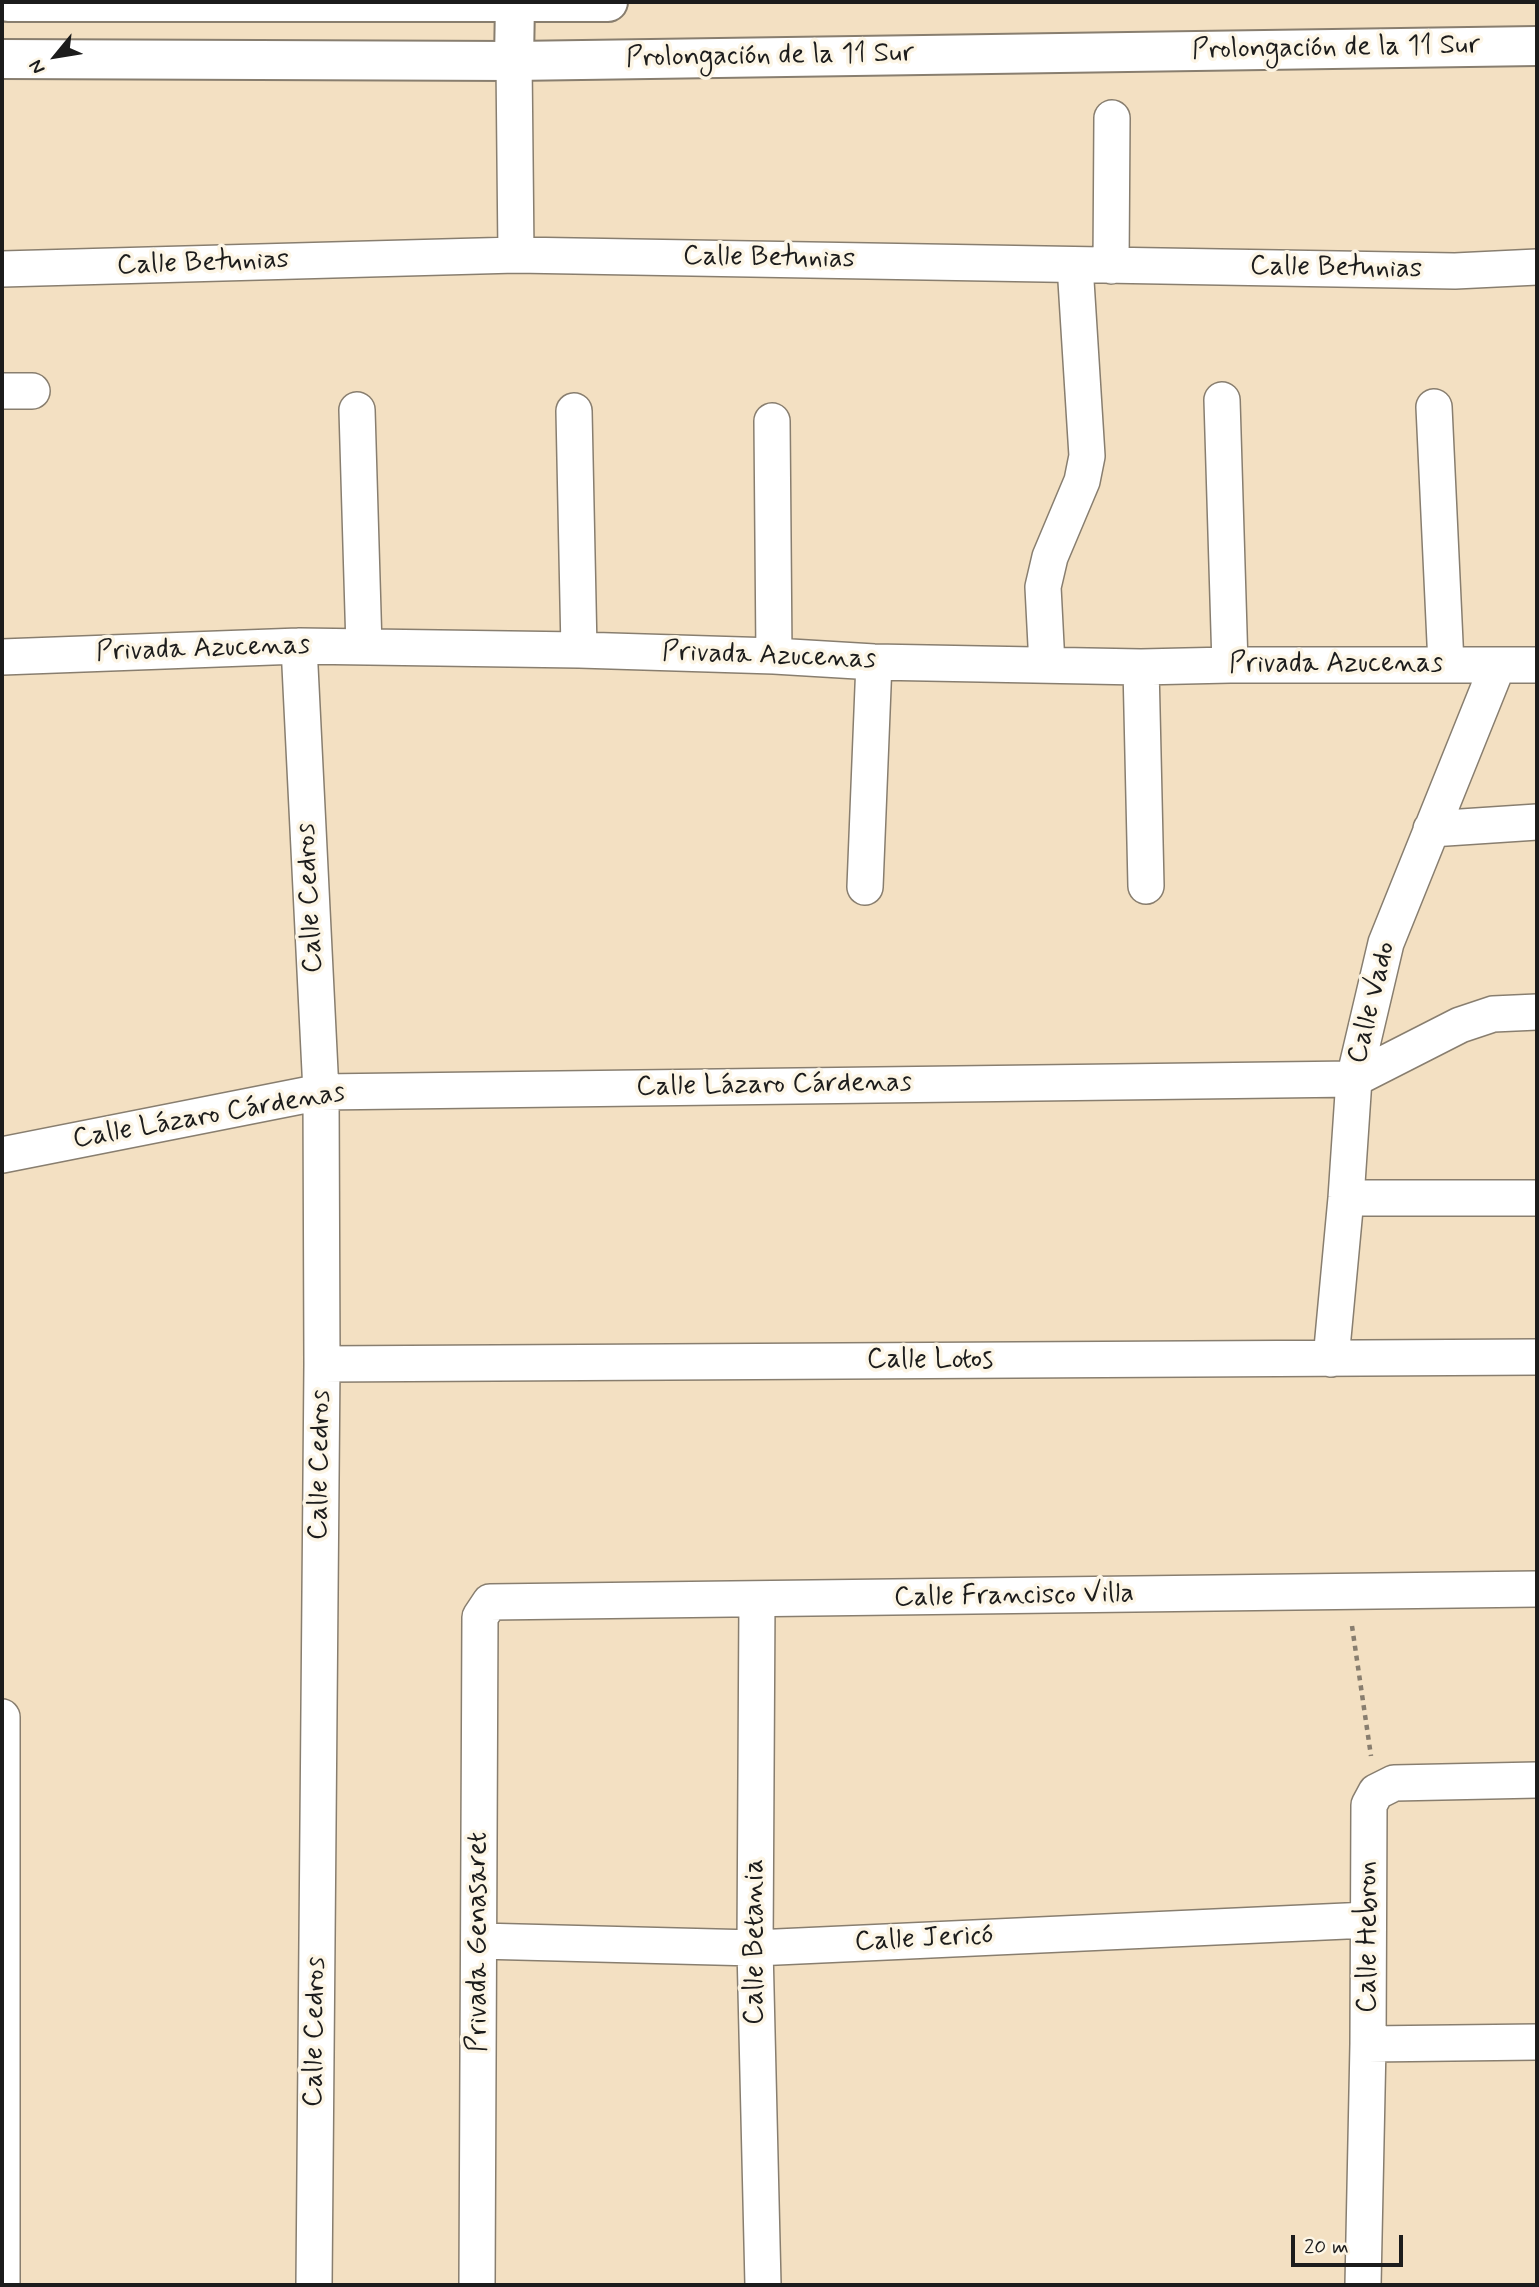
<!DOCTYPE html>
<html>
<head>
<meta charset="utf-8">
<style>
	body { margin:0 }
	#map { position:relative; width:1539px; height:2287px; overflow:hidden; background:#f3e0c2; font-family:Mynerve,sans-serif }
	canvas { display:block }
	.frame { position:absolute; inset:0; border:4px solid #1c1c1c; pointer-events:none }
	.north { position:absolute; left:21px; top:21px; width:70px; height:70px; -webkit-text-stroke:5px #fcf5e5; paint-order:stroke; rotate:240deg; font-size:19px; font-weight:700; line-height:28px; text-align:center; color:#1c1c1c }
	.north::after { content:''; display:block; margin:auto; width:24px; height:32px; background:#1c1c1c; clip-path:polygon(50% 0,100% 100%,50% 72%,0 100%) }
	.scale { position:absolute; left:1291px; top:2235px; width:112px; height:32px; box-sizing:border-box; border:4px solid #1c1c1c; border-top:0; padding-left:9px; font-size:21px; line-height:24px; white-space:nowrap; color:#1c1c1c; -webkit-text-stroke:5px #fcf5e5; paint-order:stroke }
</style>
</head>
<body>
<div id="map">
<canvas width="1539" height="2287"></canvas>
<div class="frame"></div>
<div class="north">N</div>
<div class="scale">20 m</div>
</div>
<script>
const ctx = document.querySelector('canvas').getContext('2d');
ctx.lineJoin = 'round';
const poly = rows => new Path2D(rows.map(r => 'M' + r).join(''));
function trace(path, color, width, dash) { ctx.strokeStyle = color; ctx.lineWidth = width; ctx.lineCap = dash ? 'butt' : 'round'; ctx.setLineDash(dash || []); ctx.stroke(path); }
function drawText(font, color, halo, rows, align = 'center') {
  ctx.font = font + ' Mynerve,sans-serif'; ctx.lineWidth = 7; ctx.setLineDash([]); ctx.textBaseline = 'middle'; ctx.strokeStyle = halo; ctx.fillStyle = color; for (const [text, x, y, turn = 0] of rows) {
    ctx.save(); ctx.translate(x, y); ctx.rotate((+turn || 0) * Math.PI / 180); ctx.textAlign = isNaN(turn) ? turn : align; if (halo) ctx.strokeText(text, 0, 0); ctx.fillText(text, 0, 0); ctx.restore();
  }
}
const minor = poly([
	[514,61,516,255],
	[1111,266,1112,118],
	[2,269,516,255,1455,271,1537,267],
	[2,391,32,391],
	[1222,400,1230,665],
	[1434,407,1446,664],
	[357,410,364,647],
	[574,411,579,650],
	[772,421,774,656],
	[299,646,321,1092,322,1364,314,2285],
	[2,657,299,646,579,650,774,656,874,662,1141,667,1230,665,1537,665],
	[1047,665,1043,587,1050,557,1082,481,1087,456,1075,265],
	[1141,667,1146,886],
	[1431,829,1537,822],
	[865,887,874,662],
	[2,1155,321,1092,1354,1079,1460,1025,1493,1014,1537,1012],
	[1346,1198,1537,1198],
	[1331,1359,1346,1198,1354,1079,1386,943,1497,667],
	[322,1364,1537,1357],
	[757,1599,755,1948,763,2285],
	[2,1717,2,2285],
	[479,1941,755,1948,1368,1920],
	[1368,2044,1537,2042],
	[477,2285,480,1617,490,1602,1537,1589],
	[1363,2285,1368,2044,1369,1805,1376,1792,1394,1783,1537,1780]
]);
const tertiary = poly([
	[514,61,515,2]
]);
const secondary = poly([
	[8,2,608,2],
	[2,59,514,61,1537,46]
]);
trace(minor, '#887e6f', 38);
trace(tertiary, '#887e6f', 42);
trace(secondary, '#887e6f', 42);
trace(poly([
	[1352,1626,1371,1756]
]), '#887e6f', 4.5, [5, 5]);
trace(minor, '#fff', 35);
trace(tertiary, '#fff', 38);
trace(secondary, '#fff', 38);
drawText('28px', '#1c1c1c', '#fcf5e5', [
	["Prolongación de la 11 Sur",1336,49,-1],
	["Prolongación de la 11 Sur",770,57,-1],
	["Calle Betunias",769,259,1],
	["Calle Betunias",203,264,-2],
	["Calle Betunias",1336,269,1],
	["Privada Azucenas",203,650,-2],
	["Privada Azucenas",769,657,2],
	["Privada Azucenas",1336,665],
	["Calle Cedros",311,898,-93],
	["Calle Vado",1373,1003,-76],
	["Calle Lázaro Cárdenas",774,1086,-1],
	["Calle Lázaro Cárdenas",209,1117,-10],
	["Calle Lotos",930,1361],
	["Calle Cedros",321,1465,-89],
	["Calle Francisco Villa",1014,1597,-1],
	["Calle Hebron",1369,1937,-90],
	["Calle Jericó",924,1940,-3],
	["Privada Genasaret",479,1942,-90],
	["Calle Betania",756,1942,-90],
	["Calle Cedros",316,2032,-89]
]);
</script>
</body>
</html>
